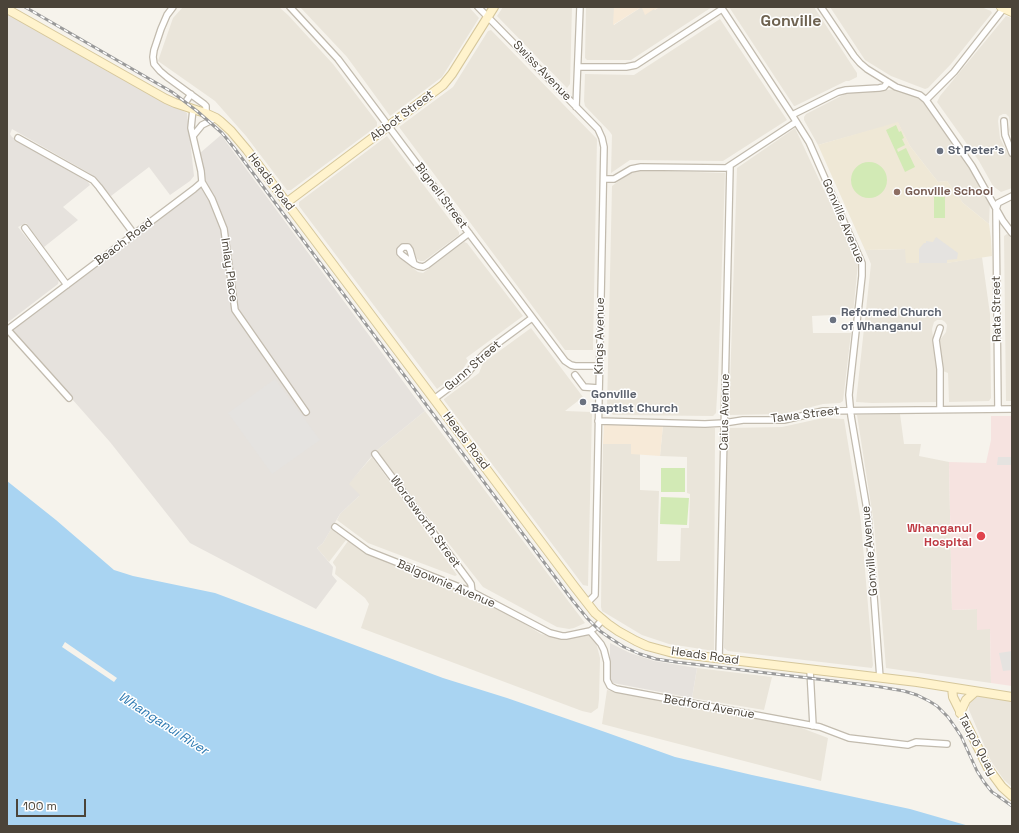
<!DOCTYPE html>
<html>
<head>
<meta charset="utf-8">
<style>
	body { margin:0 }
	#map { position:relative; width:1019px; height:833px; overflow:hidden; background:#f6f3ec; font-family:"Space Grotesk",sans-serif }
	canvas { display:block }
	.frame { position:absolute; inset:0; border:8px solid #4b4439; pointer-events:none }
	.scale { position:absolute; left:16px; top:799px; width:70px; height:18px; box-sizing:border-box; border:2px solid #4b4439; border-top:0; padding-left:5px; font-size:12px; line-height:14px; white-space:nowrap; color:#4b4439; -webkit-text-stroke:3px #fff; paint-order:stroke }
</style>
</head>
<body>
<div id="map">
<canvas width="1019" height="833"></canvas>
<div class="frame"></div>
<div class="scale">100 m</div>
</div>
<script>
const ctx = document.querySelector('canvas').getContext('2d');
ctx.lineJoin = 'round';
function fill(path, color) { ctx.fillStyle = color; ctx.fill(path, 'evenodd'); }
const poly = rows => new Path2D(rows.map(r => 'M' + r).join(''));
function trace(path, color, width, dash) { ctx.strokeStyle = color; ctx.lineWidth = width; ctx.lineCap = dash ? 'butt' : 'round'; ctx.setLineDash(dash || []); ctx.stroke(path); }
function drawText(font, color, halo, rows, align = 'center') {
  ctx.font = font + ' "Space Grotesk",sans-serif'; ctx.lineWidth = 3; ctx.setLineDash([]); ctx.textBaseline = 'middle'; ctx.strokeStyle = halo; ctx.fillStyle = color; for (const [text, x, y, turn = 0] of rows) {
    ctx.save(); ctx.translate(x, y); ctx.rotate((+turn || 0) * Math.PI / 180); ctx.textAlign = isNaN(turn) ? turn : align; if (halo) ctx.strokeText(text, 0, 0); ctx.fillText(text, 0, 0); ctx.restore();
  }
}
fill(poly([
	[183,7,279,7,288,15,333,64,377,122,377,126,291,190,287,190,246,136,215,101,158,61,173,18],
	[300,7,469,7,479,18,442,77,390,116,347,57],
	[503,7,572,7,570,84,567,88,497,16],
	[586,7,614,7,614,25,640,8,654,8,655,10,659,7,712,7,631,60,587,60,585,58],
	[729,7,814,7,857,73,857,77,849,81,846,81,795,106,794,106],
	[830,7,981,7,991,11,992,13,951,64,928,88,925,89,891,76,865,60],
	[1006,16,1012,18,1012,140,1009,130,1010,124,1009,117,1006,114,1003,114,999,116,998,121,1000,138,1008,154,1012,158,1012,188,1001,192,993,186,979,161,937,102,940,96],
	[720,19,787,120,723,161,630,160,611,173,612,135,610,132,585,106,584,101,585,74,634,75],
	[491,30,597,139,593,350,565,350,399,127,453,87,488,31],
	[897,89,923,98,970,165,990,200,989,224,963,203,947,181,938,182,910,146,898,123,818,145,804,120,804,117,806,114,847,93],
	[795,128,858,263,853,314,812,316,813,333,851,333,843,401,840,403,823,404,783,414,729,415,737,168],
	[387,136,459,232,459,235,424,261,420,261,417,259,412,246,407,243,402,244,398,247,396,253,397,256,418,272,423,273,464,242,467,243,523,316,466,358,468,361,463,369,437,389,299,206,299,202],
	[634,170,725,173,718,380,716,413,713,416,613,415,607,408,612,186],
	[1007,234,1009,235,1012,237,1012,401,1006,401,1004,236],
	[906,249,907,263,946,263,982,257,990,314,991,398,989,401,949,402,948,373,943,371,940,342,940,340,946,332,947,325,945,322,942,320,937,320,934,322,932,329,937,370,937,402,872,403,856,402,871,264,865,250],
	[531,328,583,397,565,411,592,412,588,586,583,585,444,400,444,399,479,373,483,363],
	[425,411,569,602,585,623,574,628,569,629,557,627,483,587,376,451],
	[900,414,904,444,921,444,919,456,949,462,952,610,977,609,990,629,991,683,886,668,874,524,857,415],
	[823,418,844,419,861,522,873,665,872,668,728,651,724,648,728,428,782,427],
	[663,425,715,428,714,651,669,644,642,635,602,611,601,607,603,444,631,444,631,454,640,454,640,490,659,491,657,561,680,561,681,528,689,528,690,494,687,493,687,457,660,456],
	[372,457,457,575,455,576,368,543,337,520,340,514,359,496,348,484],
	[331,529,346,540,329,562,317,548,323,543],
	[348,541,363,552,483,598,541,634,563,639,583,634,588,634,596,642,600,658,599,699,598,708,591,713,582,711,361,628,369,604,365,598,335,574,336,567,333,563,333,562],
	[697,668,772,677,764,710,692,698],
	[607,690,799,727,828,738,821,781,602,724],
	[978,696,1012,701,1012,787,1004,780,991,761,969,710,969,704,974,697]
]), '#eae5da');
fill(poly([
	[614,7,659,7,655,10,654,9,645,15,642,8,640,8,613,25],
	[604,425,663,425,660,456,631,454,631,444,603,444]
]), '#f7ead8');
fill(poly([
	[7,14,187,113,194,176,190,181,170,195,149,167,111,196,96,178,89,173,12,129,10,134,12,137,88,182,90,185,63,207,78,220,44,247,26,223,18,227,59,279,58,284,7,323],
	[221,135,425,411,376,451,349,484,360,495,340,514,323,543,317,548,333,567,332,575,337,581,316,609,190,543,110,442,12,331,195,193,206,182,200,153],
	[610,643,630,653,654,661,697,668,692,698,613,683,610,678]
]), '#e6e2dd');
fill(poly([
	[898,122,910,146,938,182,947,181,963,203,989,224,991,239,992,256,947,263,906,263,905,249,865,250,818,145]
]), '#efe8d6');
fill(poly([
	[991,416,1012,416,1012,686,991,683,990,629,977,630,977,609,952,610,949,462,986,463,991,440]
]), '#f6e3e0');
fill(poly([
	[896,125,899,132,901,131,904,138,902,139,905,145,897,149,898,152,906,148,915,167,905,172,886,130],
	'851 180a18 18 0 1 1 36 0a18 18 0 1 1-36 0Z',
	[934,196,945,197,945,218,934,218],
	[661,468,685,468,685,492,661,492],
	[661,497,689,498,687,525,660,524]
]), '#d2eab5');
fill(poly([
	[936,237,958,253,957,259,947,260,947,263,919,263,919,249,924,243,926,243,926,241,933,242],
	[275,379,320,440,272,474,228,413],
	[998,457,1012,457,1012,465,997,465],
	[1012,651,1012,670,1003,671,999,653]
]), '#e5e3e0');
fill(poly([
	[7,481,56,520,114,570,133,576,215,593,443,678,507,698,605,732,675,757,752,775,910,809,969,826,7,826]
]), '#a9d4f2');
fill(poly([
	[65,642,117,678,114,682,62,647]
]), '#f6f3ec');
const street = poly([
	[173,7,167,15,161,29,154,50,153,57,154,64,160,71,167,77,204,104,206,106,206,114],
	[290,7,338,59,565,361,571,365,575,366,600,366],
	[478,7,598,129,602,138,604,147,595,595,587,603],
	[721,7,792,115,809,142,862,263,862,276,850,385,849,395,851,416,868,516,880,678],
	[821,7,854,56,860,63,867,69,888,82,896,87,920,95,926,100,972,166,1003,221,1012,233],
	[578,67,626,67,636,65,722,9],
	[926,100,954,72,1004,8],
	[183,106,191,94],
	[576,107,580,7],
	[193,109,191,128,201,171,202,182,212,199,224,229,235,310,306,412],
	[792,115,838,92,846,90,879,88,884,87,888,82],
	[1004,121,1005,135,1012,153],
	[193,136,202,125,216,118],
	[18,138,93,180,99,187,134,234],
	[604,179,614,179,631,169,641,167,726,168,796,122],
	[25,228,67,285],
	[414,264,410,250,408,247,403,247,400,250,400,253,402,255,414,264,418,266,423,267,427,265,469,233],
	[940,328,936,340,940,369,940,409],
	[7,329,69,398],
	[7,330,194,189,202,182],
	[575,375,584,387,599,388],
	[434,399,466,375,479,359,486,352,532,318],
	[998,409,996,210,998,203,1012,196],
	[598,421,705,424,724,423,743,420,784,420,823,411,1012,409],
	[375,454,469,581,471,584,472,592],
	[335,527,368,551,472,592,550,633,562,636,566,636,590,631,596,627,603,619],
	[590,631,601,644,604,650,607,662,607,680,610,686,616,689,820,727,849,738,908,745,916,742,947,744],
	[719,659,730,166],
	[810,670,813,726]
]);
const secondary = poly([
	[1001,7,1012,12],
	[7,9,166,99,175,103,205,113,216,118,220,121,231,131,247,150,311,235,574,586,595,613,608,624,618,631,636,641,647,646,673,653,917,682,1012,697],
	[286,203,443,85,452,74,494,7],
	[952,688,953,697,955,701,988,768,1002,787,1012,796],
	[960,713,966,700,975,692]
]);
trace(street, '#c2bbae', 8);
trace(secondary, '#d6c79b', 10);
trace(street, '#fff', 5.5);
trace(secondary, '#fff3cd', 8);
const rail = poly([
	[25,7,172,92,197,111,222,133,235,149,288,220,573,601,587,618,600,631,610,638,624,647,640,654,656,659,676,662,875,686,904,691,917,695,929,701,937,706,948,717,955,727,961,736,977,771,984,782,992,792,998,796,1012,806]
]);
trace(rail, '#9a9a9a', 3);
trace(rail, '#fff', 1.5, [4.5]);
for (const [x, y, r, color] of [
	[940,151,4,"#6b7280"],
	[897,192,4,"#8d6e63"],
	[833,320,4,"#6b7280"],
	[583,402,4,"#6b7280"],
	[981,536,5,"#e0444e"]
]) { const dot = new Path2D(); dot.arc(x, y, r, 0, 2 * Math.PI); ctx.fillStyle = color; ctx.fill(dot); trace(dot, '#fff', 1.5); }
drawText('12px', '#4b4439', '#fff', [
	["Swiss Avenue",542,71,46],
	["Abbot Street",402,116,-37],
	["Heads Road",271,182,53],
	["Bignell Street",441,196,53],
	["Gonville Avenue",843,221,67],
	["Beach Road",124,242,-37],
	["Imlay Place",229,270,82],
	["Rata Street",997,309,-91],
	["Kings Avenue",600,336,-89],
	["Gunn Street",473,366,-41],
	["Caius Avenue",725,412,-89],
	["Tawa Street",805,415,-7],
	["Heads Road",466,441,53],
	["Wordsworth Street",425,522,54],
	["Gonville Avenue",870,551,-95],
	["Balgownie Avenue",446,584,23],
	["Heads Road",705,656,8],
	["Bedford Avenue",709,707,10],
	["Taupō Quay",977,745,62]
]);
drawText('bold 12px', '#5b616d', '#fff', [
	["St Peter's",948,151],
	["Reformed Church",841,313],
	["of Whanganui",841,327],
	["Gonville",591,395],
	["Baptist Church",591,409]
], 'left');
drawText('bold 12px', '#785e54', '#fff', [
	["Gonville School",905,192]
], 'left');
drawText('bold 12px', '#be3a42', '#fff', [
	["Whanganui",972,529],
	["Hospital",972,543]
], 'right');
drawText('italic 13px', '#2e7ab2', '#fff', [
	["Whanganui River",163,724,33]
]);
drawText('bold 16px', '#6e6250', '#fff', [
	["Gonville",791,22]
]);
</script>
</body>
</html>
